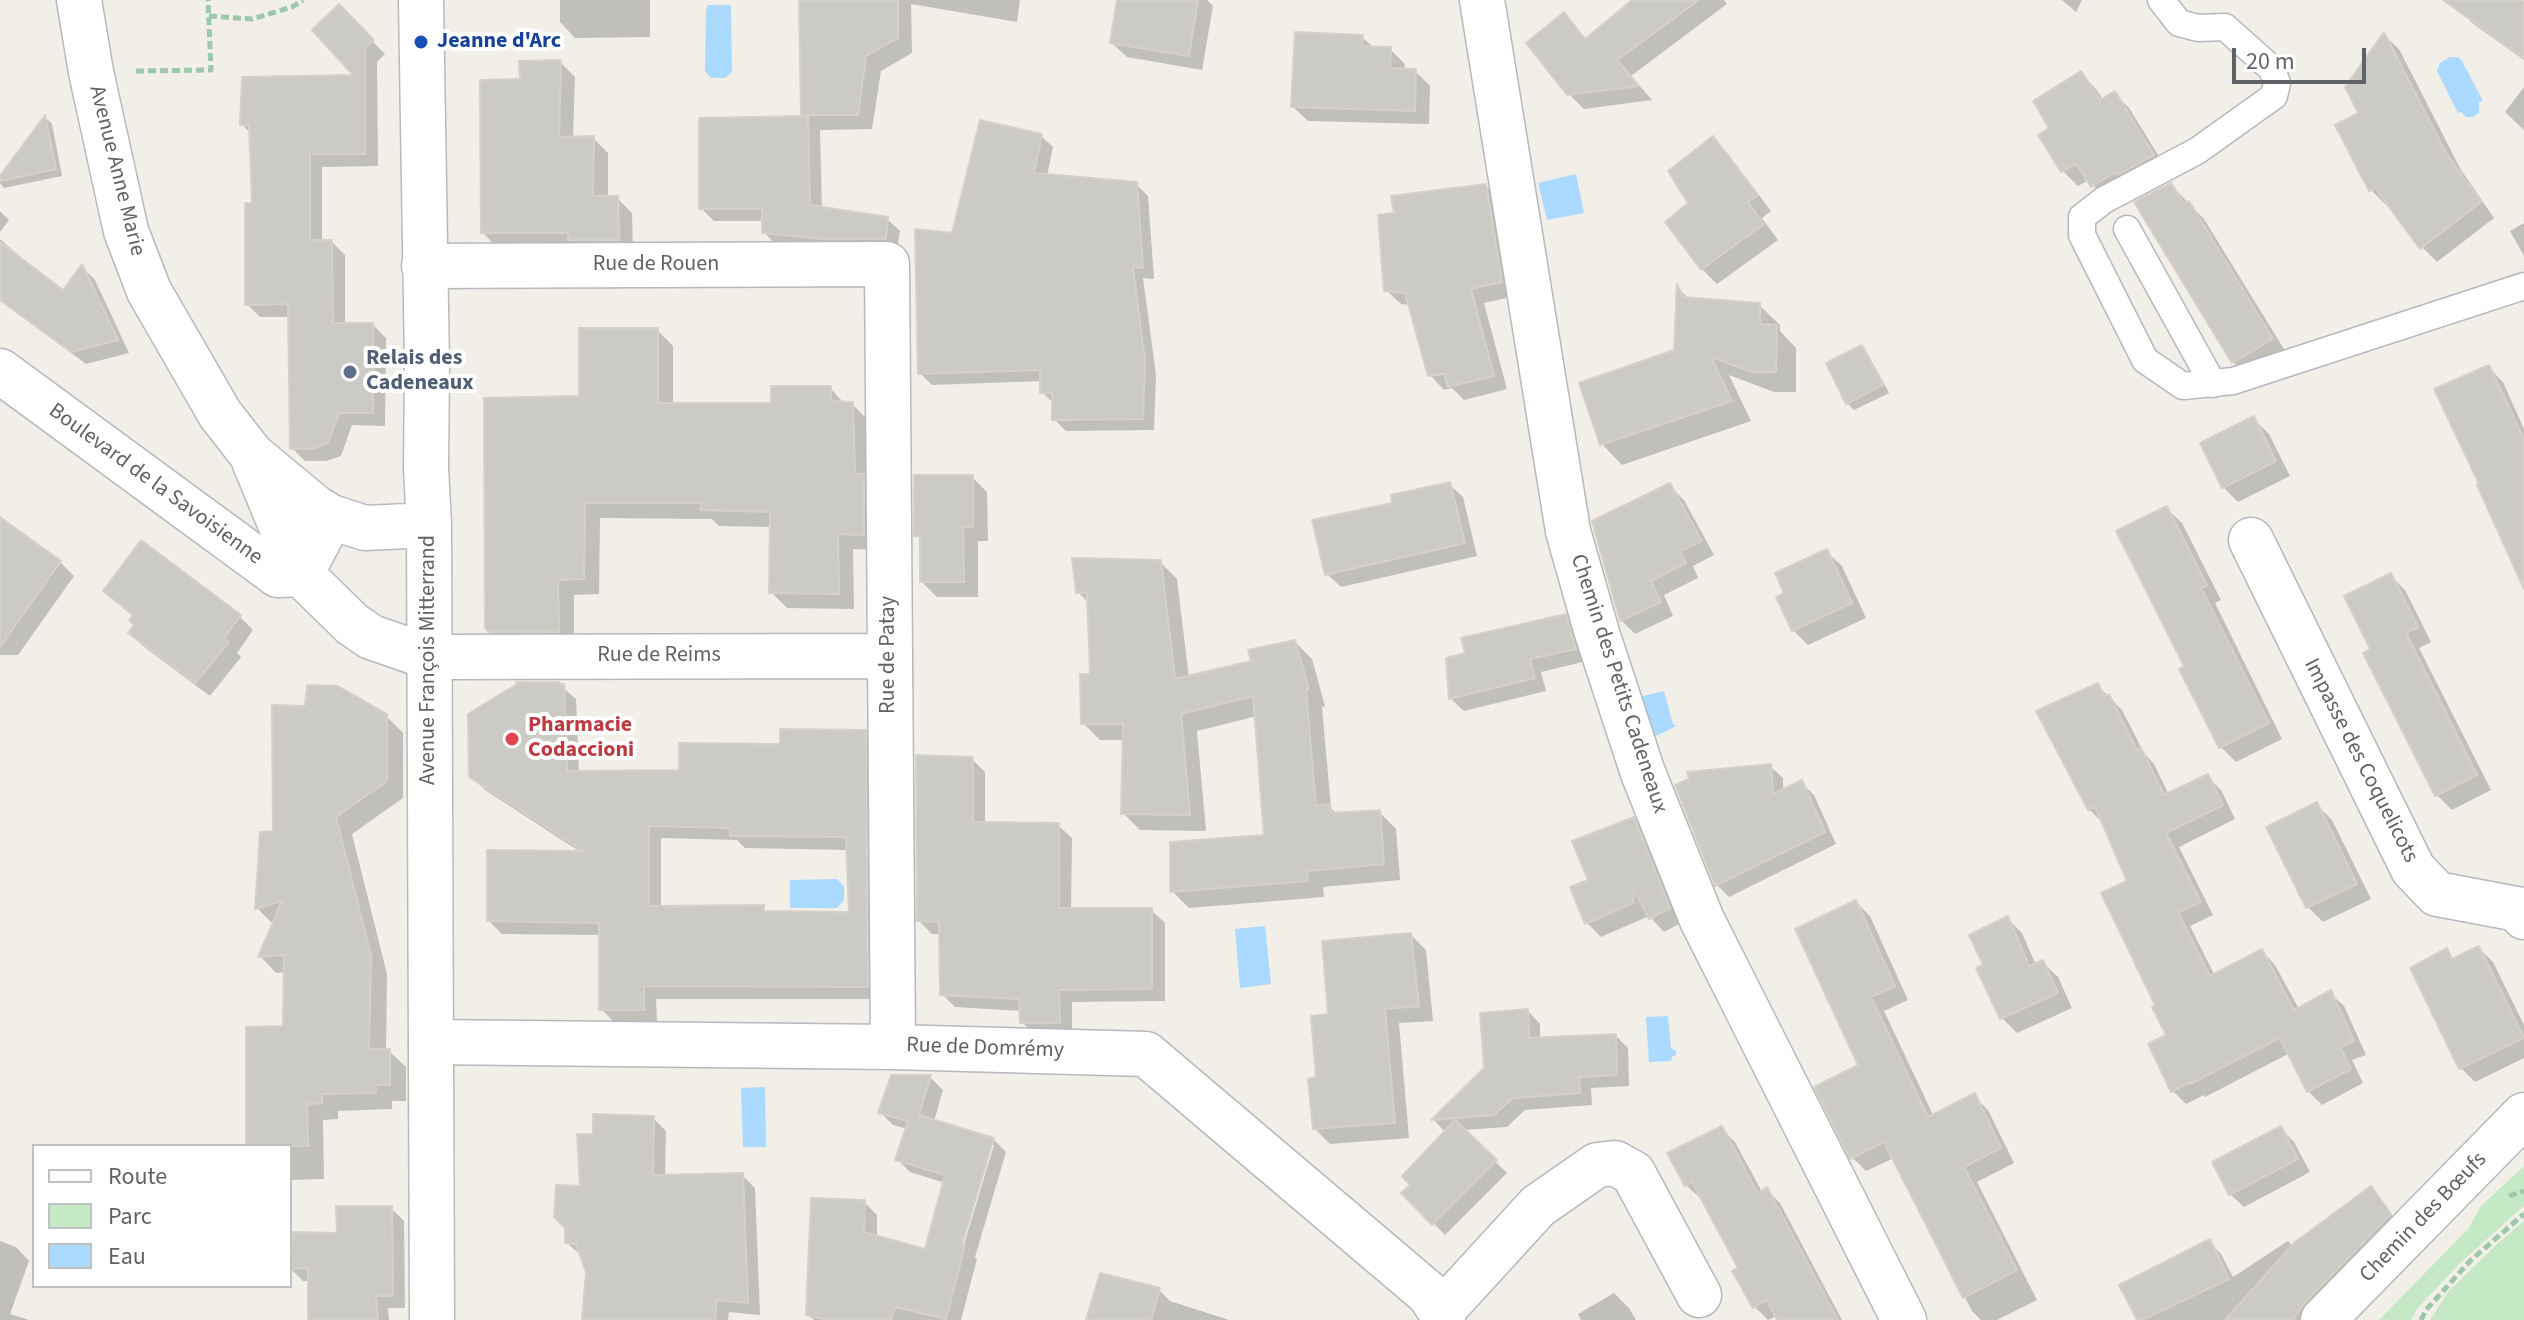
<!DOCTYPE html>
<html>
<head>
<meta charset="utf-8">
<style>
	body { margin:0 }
	#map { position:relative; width:2524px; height:1320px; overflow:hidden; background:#f1efe8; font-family:"Source Sans 3",sans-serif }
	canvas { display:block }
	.legend { position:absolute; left:32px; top:1144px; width:260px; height:144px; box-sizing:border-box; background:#fff; border:2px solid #bfc1c3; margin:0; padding:10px 14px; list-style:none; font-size:24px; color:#5f6368 }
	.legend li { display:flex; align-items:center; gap:16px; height:40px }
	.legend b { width:40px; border:2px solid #bfc1c3 }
	.scale { position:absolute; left:2232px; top:48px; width:134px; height:36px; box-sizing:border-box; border:4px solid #5f6368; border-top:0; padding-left:10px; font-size:24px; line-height:28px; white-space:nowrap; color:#5f6368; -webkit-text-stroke:6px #fff; paint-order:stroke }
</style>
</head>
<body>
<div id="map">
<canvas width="2524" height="1320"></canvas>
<ul class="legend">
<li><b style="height:10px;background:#fff"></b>Route</li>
<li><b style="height:22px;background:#c5e8c5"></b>Parc</li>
<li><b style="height:22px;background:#aadaff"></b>Eau</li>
</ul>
<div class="scale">20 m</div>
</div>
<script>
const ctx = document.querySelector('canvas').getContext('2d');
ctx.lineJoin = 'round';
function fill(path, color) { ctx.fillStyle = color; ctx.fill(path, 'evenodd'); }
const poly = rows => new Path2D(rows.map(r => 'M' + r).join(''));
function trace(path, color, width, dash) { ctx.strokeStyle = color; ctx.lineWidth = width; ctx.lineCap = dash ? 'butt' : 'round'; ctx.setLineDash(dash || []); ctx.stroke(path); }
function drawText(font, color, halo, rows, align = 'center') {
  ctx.font = font + ' "Source Sans 3",sans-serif'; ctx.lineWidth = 8; ctx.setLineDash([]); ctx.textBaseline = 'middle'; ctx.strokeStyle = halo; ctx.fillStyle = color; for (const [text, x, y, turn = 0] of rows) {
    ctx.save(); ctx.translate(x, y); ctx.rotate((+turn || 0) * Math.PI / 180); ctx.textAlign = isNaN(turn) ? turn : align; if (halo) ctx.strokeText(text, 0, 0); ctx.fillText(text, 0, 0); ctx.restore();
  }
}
fill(poly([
	[2524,1166,2524,1206,2460,1263,2416,1310,2411,1320,2379,1320,2469,1228,2481,1206],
	[2524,1221,2524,1320,2430,1320,2448,1292,2497,1244]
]), '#c5e8c5');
fill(poly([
	[708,5,731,5,732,72,725,78,711,78,705,71,706,11],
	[2450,57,2458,57,2462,61,2483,101,2479,102,2479,113,2473,117,2466,117,2461,112,2458,113,2437,71,2440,63],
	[1576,174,1584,213,1547,220,1538,183],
	[1664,691,1673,724,1676,726,1646,741,1634,698],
	[837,879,844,886,844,900,837,908,790,908,790,880],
	[1265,926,1271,984,1240,988,1235,929],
	[1668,1016,1671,1048,1676,1051,1676,1055,1672,1057,1671,1061,1649,1062,1646,1017],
	[765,1087,766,1147,743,1147,741,1088]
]), '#aadaff');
fill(poly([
	[560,0,650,0,650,37,575,38,560,22],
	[801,0,1020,0,1017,22,911,4,912,53,881,71,872,129,820,130,822,208,887,219,900,231,897,250,776,245,764,232,764,221,714,221,701,208,807,118,803,115],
	[1119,0,1207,0,1213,6,1202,70,1127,57,1112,43],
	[1635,0,1724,0,1727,4,1631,76,1652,100,1584,109,1569,94,1563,15,1586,40],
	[2062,0,2082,0,2076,12],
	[2465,0,2524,0,2524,60,2472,23,2459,9],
	[339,7,385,54,377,62,378,166,322,167,322,242,332,242,345,255,345,325,373,325,386,338,385,426,352,425,341,456,326,461,305,461,292,448,290,317,260,317,247,304,254,205,251,134,242,124,357,77],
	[2384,35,2399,49,2461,170,2494,218,2437,262,2422,247,2389,203,2386,205,2371,190,2361,114],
	[1362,37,1374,48,1390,49,1405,64,1404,70,1415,71,1430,86,1429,124,1308,121,1293,107],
	[560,62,575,77,573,139,593,138,608,153,608,198,617,198,632,213,633,255,498,248,483,233,522,81],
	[2081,74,2096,89,2103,100,2114,93,2129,108,2168,171,2107,201,2089,180,2078,186,2063,171,2041,135,2052,129],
	[2524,87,2524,130,2505,112],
	[46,118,52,124,62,176,4,188,0,183,0,179],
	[1041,136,1053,147,1047,176,1136,184,1148,196,1154,279,1143,278,1156,374,1154,430,1066,431,1054,419,1054,404,1042,392,1042,381,932,385,920,373,954,235],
	[1713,139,1728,154,1771,211,1762,218,1778,240,1717,284,1702,269,1690,203],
	[2171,185,2204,219,2287,354,2248,377,2233,362],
	[1486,186,1500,200,1516,296,1484,303,1507,389,1464,400,1452,388,1444,390,1430,375,1411,305,1401,304,1386,290,1396,215],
	[1436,372,1455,372,1436,376],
	[0,211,9,220,0,232],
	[2524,223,2524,256,2510,231],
	[0,239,24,260,23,262,63,292,82,267,95,280,129,353,86,364,0,300],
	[1679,289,1689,299,1759,305,1780,325,1780,331,1796,348,1796,392,1774,392,1729,375,1751,421,1622,465,1602,444,1676,352],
	[657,330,673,346,673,405,773,405,830,388,845,404,852,404,868,420,879,550,853,549,854,609,787,608,771,592,772,527,719,526,712,519,600,518,599,594,574,595,574,647,506,647,489,631,581,398],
	[1861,347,1868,354,1889,393,1854,410,1847,403],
	[2488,367,2503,382,2524,429,2524,572,2482,485],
	[2254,419,2269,434,2290,476,2238,502,2223,487],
	[972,477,987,492,988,541,978,541,978,597,937,597,922,582,922,541,916,535],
	[1449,484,1463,497,1477,556,1341,587,1327,574,1394,504],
	[1670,486,1684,500,1714,555,1693,566,1698,578,1664,595,1673,616,1635,634,1621,620],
	[2166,508,2182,523,2221,600,2215,603,2282,739,2236,762,2221,747,2182,669,2187,667],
	[0,517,60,562,74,576,18,655,0,655],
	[1827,552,1842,566,1866,618,1808,645,1793,630,1786,594],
	[1160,562,1177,579,1189,678,1254,662,1295,642,1312,659,1325,706,1322,707,1331,808,1338,815,1379,812,1396,829,1400,880,1323,887,1324,897,1189,908,1172,891,1266,837,1257,716,1197,731,1206,831,1140,830,1123,813,1125,740,1100,740,1083,723,1092,676,1089,603,1078,592],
	[2390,575,2405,590,2431,642,2419,648,2491,790,2452,810,2437,795,2373,650],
	[105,591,239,616,253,630,237,653,241,657,210,696,144,647,130,633,137,625,134,617],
	[1565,616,1578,629,1587,661,1541,672,1546,691,1464,711,1451,699],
	[2097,685,2122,710,2144,753,2154,764,2169,795,2207,776,2221,790,2235,819,2179,847,2213,915,2190,926,2215,976,2262,951,2275,965,2299,1009,2330,993,2344,1006,2366,1055,2352,1060,2363,1083,2322,1105,2308,1091,2290,1053,2205,1097,2204,1095,2186,1104,2173,1091,2168,1035,2158,1005,2129,882,2103,823,2089,809],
	[561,686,576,699,579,773,681,772,782,746,865,732,878,746,880,999,656,999,657,1022,614,1022,601,1009,601,935,502,934,489,921,582,853,485,790,471,776],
	[661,838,737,840,745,848,848,850,851,914,768,913,763,907,661,907],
	[386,716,403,733,403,798,352,834,387,974,386,1051,389,1051,406,1067,406,1101,392,1101,392,1109,338,1111,338,1119,323,1120,324,1179,290,1180,290,1146,248,1146,284,1028,286,972,276,973,260,956,274,925,257,908,275,833],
	[972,759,985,772,985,824,1058,825,1072,838,1071,910,1151,910,1165,923,1165,1001,1072,1002,1072,1036,1035,1035,1022,1022,1022,1011,955,1007,942,994,941,934,932,934,919,921],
	[1770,766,1783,778,1783,791,1802,783,1814,795,1836,844,1729,897,1717,885,1677,786],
	[2317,805,2332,820,2371,899,2323,922,2308,907,2269,828],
	[1633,819,1647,833,1683,922,1664,932,1649,916,1601,937,1587,923,1591,881],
	[1856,902,1870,916,1908,1000,1884,1011,1934,1117,1974,1096,1988,1110,2014,1163,1977,1182,2037,1300,1997,1320,1981,1320,1972,1311,1894,1158,1866,1171,1852,1157,1861,1066],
	[2007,918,2022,933,2036,965,2042,962,2058,977,2072,1008,2017,1033,2002,1018,1986,966],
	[1411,935,1426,950,1433,1021,1399,1023,1409,1138,1330,1144,1315,1129,1318,1079],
	[2479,948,2493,962,2524,1025,2524,1058,2475,1082,2461,1068,2446,951,2455,960],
	[1528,1011,1540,1024,1540,1039,1616,1036,1628,1048,1629,1086,1591,1088,1592,1105,1525,1110,1507,1127,1463,1130,1507,1173,1445,1235,1404,1193,1446,1133,1434,1120,1486,1069],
	[930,1077,943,1090,934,1121,993,1139,1006,1152,975,1257,977,1259,961,1320,814,1320,808,1314,864,1202,877,1215,877,1237,927,1252,945,1183,910,1172,897,1159,908,1129,893,1125,880,1112],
	[990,1145,994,1145,961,1254,957,1253],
	[653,1118,666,1131,665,1177,742,1175,755,1188,760,1315,729,1312,728,1320,584,1320,588,1272,582,1256,567,1243,595,1136],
	[1721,1128,1735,1142,1762,1192,1767,1190,1780,1203,1842,1320,1780,1320,1777,1316,1768,1320,1755,1307,1740,1269,1702,1197,1700,1198,1686,1185],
	[2281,1129,2294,1142,2310,1172,2244,1207,2230,1194],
	[2371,1189,2402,1228,2314,1320,2139,1320,2209,1242,2221,1254,2233,1277,2288,1241,2293,1246],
	[391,1208,404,1221,405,1308,388,1308,389,1320,310,1320,310,1281,303,1281,290,1268,290,1234,339,1235],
	[0,1241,16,1247,29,1261,10,1314,29,1320,0,1320],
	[1159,1290,1170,1301,1229,1320,1088,1320],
	[1614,1293,1629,1308,1636,1320,1581,1320,1578,1314]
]), '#0003');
const building = poly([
	[799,0,898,0,898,38,866,56,858,115,801,115,799,0],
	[1117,0,1198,0,1189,56,1110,43,1117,0],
	[1632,0,1699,0,1617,60,1639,86,1567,95,1526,43,1564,12,1585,39,1632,0],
	[2443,0,2524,0,2524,58,2443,0],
	[339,4,374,40,365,48,365,154,310,154,310,240,332,240,333,323,373,323,373,413,339,413,328,443,312,449,290,449,288,304,245,305,245,203,252,203,249,125,240,125,242,77,353,75,312,30,339,4],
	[1295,32,1363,35,1362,46,1391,47,1390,68,1416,69,1415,111,1291,107,1295,32],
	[2384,32,2446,153,2481,202,2420,249,2375,188,2369,191,2335,125,2358,113,2345,87,2384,32],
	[561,60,559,137,594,136,593,196,618,196,619,240,568,240,568,233,481,233,480,80,520,79,519,61,561,60],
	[2081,71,2100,100,2115,91,2154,155,2118,175,2116,172,2091,187,2076,164,2061,172,2038,135,2049,128,2033,101,2081,71],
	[45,115,56,169,0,181,0,176,45,115],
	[808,116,810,205,888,217,886,239,824,239,762,233,762,209,699,209,699,118,808,116],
	[980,120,1042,134,1034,173,1137,182,1143,268,1133,267,1145,361,1143,419,1052,420,1052,393,1040,393,1040,370,918,374,915,229,952,233,980,120],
	[1713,136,1758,195,1748,202,1764,224,1701,270,1665,222,1688,203,1668,171,1713,136],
	[2171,183,2184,204,2189,201,2273,339,2232,363,2134,202,2171,183],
	[1486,184,1502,282,1471,289,1494,376,1448,387,1444,373,1428,376,1405,293,1384,291,1378,215,1394,213,1391,196,1486,184],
	[0,242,63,290,82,264,118,340,71,352,0,300,0,242],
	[1677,284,1683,297,1760,303,1760,324,1777,325,1776,372,1752,372,1711,357,1732,401,1600,445,1579,383,1674,350,1677,284],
	[579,328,658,328,658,403,771,403,771,386,831,386,831,401,853,402,855,474,864,474,864,535,838,534,839,594,769,593,770,512,701,510,701,503,585,503,584,579,558,580,559,632,488,632,485,627,484,398,579,396,579,328],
	[1862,345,1883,385,1846,404,1826,363,1862,345],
	[2489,365,2524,439,2524,589,2477,485,2479,484,2434,389,2489,365],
	[2254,416,2276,461,2222,488,2200,443,2254,416],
	[914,475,973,475,973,527,963,527,964,582,920,582,920,536,914,536,914,475],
	[1450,482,1465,543,1325,575,1312,520,1392,503,1391,495,1450,482],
	[1670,483,1702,541,1680,551,1686,563,1651,581,1661,602,1620,621,1592,521,1670,483],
	[2167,506,2207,585,2201,588,2269,723,2219,748,2179,669,2184,666,2116,531,2167,506],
	[0,517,61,561,0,647,0,517],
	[141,540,241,615,224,638,229,642,195,683,128,633,134,625,129,620,133,615,103,591,141,540],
	[1827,549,1852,603,1792,631,1776,597,1784,593,1775,573,1827,549],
	[1072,558,1161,560,1175,679,1251,661,1248,650,1295,640,1309,689,1306,690,1316,806,1330,804,1332,813,1380,810,1384,864,1307,871,1308,881,1170,892,1170,842,1264,835,1253,696,1181,714,1190,815,1121,814,1123,724,1081,724,1080,674,1090,674,1087,593,1076,593,1072,558],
	[2391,573,2418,627,2406,633,2477,775,2435,796,2363,653,2370,649,2344,596,2391,573],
	[1566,614,1576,649,1530,659,1535,678,1449,699,1446,658,1465,653,1461,638,1566,614],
	[516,682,559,682,559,684,564,684,567,771,679,770,679,743,780,744,780,729,866,730,868,987,644,986,644,1010,599,1010,599,923,487,921,487,850,583,851,469,777,468,714,517,684,516,682],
	[649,826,730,828,730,836,846,837,849,912,764,911,764,905,649,906,649,826],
	[2098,683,2104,697,2109,694,2137,750,2141,748,2164,795,2208,774,2223,805,2166,833,2201,902,2178,912,2210,976,2262,949,2294,1010,2331,990,2354,1041,2340,1047,2351,1069,2307,1092,2280,1038,2190,1084,2190,1082,2171,1092,2148,1044,2166,1035,2152,1007,2155,1005,2101,893,2127,881,2095,807,2088,810,2036,711,2098,683],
	[307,685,338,686,387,714,387,781,336,817,371,956,369,1049,390,1049,390,1085,376,1085,376,1093,322,1094,322,1103,307,1104,308,1146,246,1146,246,1027,283,1026,284,955,258,957,282,901,255,909,260,832,273,831,272,705,305,706,307,685],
	[916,755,973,757,973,822,1059,823,1059,908,1152,908,1152,989,1059,990,1060,1023,1020,1023,1019,999,940,995,939,922,917,921,916,755],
	[1771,764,1773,794,1802,780,1825,832,1715,886,1675,785,1689,779,1687,772,1771,764],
	[2317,802,2357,884,2306,908,2266,827,2317,802],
	[1634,817,1670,908,1649,919,1634,890,1633,903,1585,924,1570,887,1588,880,1572,841,1634,817],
	[1856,900,1895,986,1871,997,1928,1117,1975,1093,2001,1148,1964,1167,2017,1270,1963,1298,1884,1142,1850,1159,1814,1087,1858,1065,1795,929,1856,900],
	[2008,916,2029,966,2043,960,2058,993,2000,1019,1976,968,1983,965,1969,935,2008,916],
	[1411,933,1419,1006,1385,1009,1395,1123,1313,1129,1308,1079,1316,1077,1311,1016,1328,1014,1322,941,1411,933],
	[2479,946,2524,1038,2459,1069,2410,968,2447,948,2452,959,2479,946],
	[1528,1009,1529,1038,1616,1034,1617,1075,1579,1077,1580,1093,1513,1098,1494,1115,1431,1120,1484,1068,1480,1013,1528,1009],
	[891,1075,931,1075,919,1115,994,1138,962,1244,965,1245,946,1319,895,1307,891,1320,828,1320,806,1315,811,1198,865,1200,864,1232,925,1249,945,1175,895,1160,908,1121,878,1113,891,1075],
	[593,1114,654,1116,653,1175,743,1173,748,1303,717,1300,715,1320,582,1320,586,1272,576,1244,565,1243,565,1228,554,1217,556,1185,580,1186,577,1134,593,1134,593,1114],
	[1455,1120,1497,1160,1432,1225,1401,1193,1410,1185,1402,1176,1455,1120],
	[1722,1126,1758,1193,1767,1187,1838,1320,1777,1320,1767,1300,1753,1308,1732,1271,1738,1268,1692,1182,1685,1186,1667,1153,1722,1126],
	[2281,1126,2298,1159,2229,1195,2212,1162,2281,1126],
	[2371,1186,2391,1214,2305,1302,2293,1320,2225,1320,2295,1242,2371,1186],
	[336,1206,392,1206,393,1296,376,1296,378,1320,308,1320,308,1268,291,1269,293,1232,337,1233,336,1206],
	[2210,1239,2229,1279,2142,1320,2137,1320,2119,1285,2210,1239],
	[1100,1273,1160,1288,1151,1320,1086,1320,1100,1273]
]);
fill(building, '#cccac5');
trace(building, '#d6d1c6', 2);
const lane = poly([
	[2161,0,2179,23,2198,28,2225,27,2272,69,2277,83,2274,96,2197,151,2104,200,2082,217,2082,235,2145,360,2183,386,2233,381,2524,286],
	[2127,229,2213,384]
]);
const street = poly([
	[1482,0,1568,531,1597,633,1643,773,1702,920,1904,1320],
	[424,266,887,264,893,1047],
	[0,371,278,575,301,574,331,517],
	[2251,540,2413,869,2437,894,2517,909,2524,917],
	[429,657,889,656],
	[431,1042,893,1047,1146,1054,1429,1294,1441,1312,1443,1320],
	[1441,1312,1538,1206,1597,1165,1615,1163,1633,1173,1699,1295],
	[2323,1320,2524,1115]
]);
const secondary = poly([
	[79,0,91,72,126,231,149,291,220,414,252,455,316,508,331,517,365,528,429,525],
	[421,0,427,366,426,468,429,525,432,1320],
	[254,461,301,574,352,624,371,637,429,657]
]);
trace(lane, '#b5b8bc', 29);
trace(street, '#b5b8bc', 47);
trace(secondary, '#b6babf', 47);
trace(poly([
	[209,16,252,19,292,7,303,0],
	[136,71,211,70,208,0],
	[2509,1196,2524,1191],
	[2421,1320,2426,1310,2470,1261,2524,1214]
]), '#9cc7a9', 5, [8, 4]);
trace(lane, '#fff', 26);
trace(street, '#fff', 44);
trace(secondary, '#fff', 44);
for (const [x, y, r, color] of [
	[421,42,8,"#1a4fb4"],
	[350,372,8,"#5c6f8a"],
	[512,739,8,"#e0444e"]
]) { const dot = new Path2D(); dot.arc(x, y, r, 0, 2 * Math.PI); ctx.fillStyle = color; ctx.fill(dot); trace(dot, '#fff', 3); }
drawText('bold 22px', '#164399', '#fff', [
	["Jeanne d'Arc",437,42]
], 'left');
drawText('22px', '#5f6368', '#fff', [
	["Avenue Anne Marie",116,171,76],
	["Rue de Rouen",656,265],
	["Boulevard de la Savoisienne",155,485,36],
	["Rue de Patay",889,655,-90],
	["Rue de Reims",659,656],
	["Avenue François Mitterrand",429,660,-90],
	["Chemin des Petits Cadeneaux",1618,684,72],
	["Impasse des Coquelicots",2360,761,63],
	["Rue de Domrémy",985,1049,2],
	["Chemin des Bœufs",2424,1218,-46]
]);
drawText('bold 22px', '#4e5e75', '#fff', [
	["Relais des",366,359],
	["Cadeneaux",366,384]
], 'left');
drawText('bold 22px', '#be3a42', '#fff', [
	["Pharmacie",528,726],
	["Codaccioni",528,751]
], 'left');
</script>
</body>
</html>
